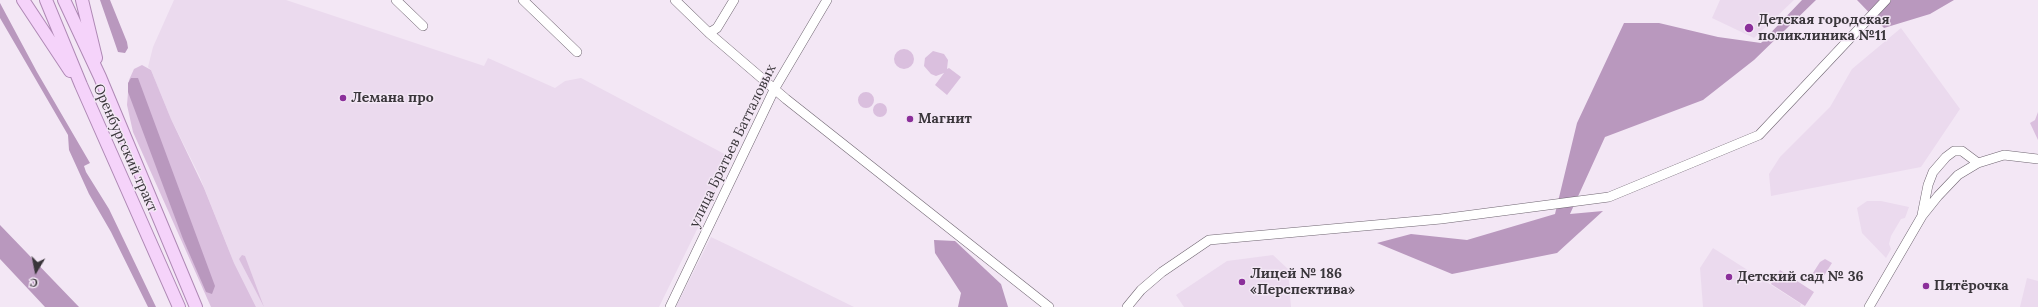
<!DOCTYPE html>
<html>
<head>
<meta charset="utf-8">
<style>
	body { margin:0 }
	#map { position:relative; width:2038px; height:307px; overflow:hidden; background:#f3e7f5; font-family:Lora,serif }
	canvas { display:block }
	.north { position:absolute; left:16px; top:251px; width:40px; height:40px; -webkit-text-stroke:3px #f3e7f5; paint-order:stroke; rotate:190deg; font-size:11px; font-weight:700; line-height:16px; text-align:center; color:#39353a }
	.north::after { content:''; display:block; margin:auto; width:14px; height:18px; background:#39353a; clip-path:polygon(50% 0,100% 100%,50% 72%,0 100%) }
</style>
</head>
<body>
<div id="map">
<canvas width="2038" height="307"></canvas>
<div class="north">С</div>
</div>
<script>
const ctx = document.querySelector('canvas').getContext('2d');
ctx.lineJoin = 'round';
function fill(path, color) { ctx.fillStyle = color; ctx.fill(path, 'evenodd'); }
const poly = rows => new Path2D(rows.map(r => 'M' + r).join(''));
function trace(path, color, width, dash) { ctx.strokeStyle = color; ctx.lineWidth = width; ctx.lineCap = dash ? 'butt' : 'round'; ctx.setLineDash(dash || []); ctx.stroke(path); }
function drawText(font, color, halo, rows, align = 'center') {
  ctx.font = font + ' Lora,serif'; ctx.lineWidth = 3; ctx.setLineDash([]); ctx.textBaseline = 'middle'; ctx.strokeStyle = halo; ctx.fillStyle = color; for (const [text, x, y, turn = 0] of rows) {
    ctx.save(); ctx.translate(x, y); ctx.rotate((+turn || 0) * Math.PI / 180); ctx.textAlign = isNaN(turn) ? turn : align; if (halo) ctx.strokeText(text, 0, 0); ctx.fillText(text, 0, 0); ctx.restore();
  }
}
fill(poly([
	[174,0,286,0,484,66,488,58,555,88,565,81,581,78,732,158,659,307,256,307,234,263,199,175,171,119,151,70,148,67,153,47],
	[1720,0,1794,0,1754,38,1712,18],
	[1901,28,1960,109,1921,167,1771,196,1769,174,1780,157,1830,107,1852,69],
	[1867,201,1881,201,1909,207,1905,218,1901,219,1891,236,1889,244,1891,249,1886,258,1862,233,1857,208],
	[711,237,734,248,854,307,676,307],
	[1713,248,1801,304,1800,307,1703,307,1700,268],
	[1273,255,1288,269,1291,307,1184,307,1176,295,1227,261],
	[2027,278,2038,281,2038,307,2020,307]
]), '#ebdaee');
fill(poly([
	'894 59a10 10 0 1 1 20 0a10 10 0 1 1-20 0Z',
	[933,51,944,54,948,60,947,69,949,68,961,77,947,95,935,85,944,73,936,76,931,74,924,66,925,58],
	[142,65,151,70,171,119,204,188,234,263,256,307,211,307,133,132,127,105,129,80,134,69],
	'858 100a8 8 0 1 1 16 0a8 8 0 1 1-16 0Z',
	'873 110a7 7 0 1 1 14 0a7 7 0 1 1-14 0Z',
	[2038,112,2038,140,2030,123,2035,120],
	[242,255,245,256,264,307,239,259],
	[1825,259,1832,263,1820,282,1811,276,1820,262],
	[1780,270,1814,292,1805,306,1771,284]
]), '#dabfde');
fill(poly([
	[100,0,110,0,127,42,128,48,125,53,118,52],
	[1802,0,1816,0,1754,60,1703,100,1605,137,1570,214,1603,211,1557,253,1452,274,1377,243,1411,234,1467,240,1555,214,1577,123,1624,23,1659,23,1718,37,1761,43],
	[1857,0,1954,0,1930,14,1884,28],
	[0,3,37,72,90,163,84,166,86,172,109,209,156,307,148,307,111,232,89,194,69,150,68,135,0,18],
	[131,78,138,78,215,286,212,294,206,292,183,239,128,92,128,83],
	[0,225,79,307,45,307,0,259],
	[934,240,955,241,1001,284,1008,307,958,307,961,293,935,253]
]), '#b998be');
const minor = poly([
	[396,0,423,26],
	[523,0,577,52],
	[675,0,709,33,786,99,1049,307],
	[709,33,717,28,734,0],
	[1922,215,1928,185,1933,172,1946,157,1954,151,1962,151,1978,163],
	[670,307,775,88,827,0],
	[1127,307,1141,290,1162,272,1209,240,1441,219,1609,197,1759,135,1886,0],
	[1869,307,1922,216,1938,196,1958,175,1978,163,2004,155,2038,159]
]);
const major = poly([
	[23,0,70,71],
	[46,0,81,85,179,307],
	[64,0,100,77,196,307],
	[82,0,96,58]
]);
trace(minor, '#6f6571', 10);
trace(major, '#af89b5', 14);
trace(minor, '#fff', 9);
trace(major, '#f5d3fa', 12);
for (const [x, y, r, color] of [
	[1749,28,5,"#8b2f9a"],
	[343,98,4,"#8b2f9a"],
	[910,119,4,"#8b2f9a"],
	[1729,277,4,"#8b2f9a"],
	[1242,282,4,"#8b2f9a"],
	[1926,286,4,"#8b2f9a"]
]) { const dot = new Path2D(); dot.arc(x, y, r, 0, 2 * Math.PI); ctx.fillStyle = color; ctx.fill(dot); trace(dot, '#f3e7f5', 1.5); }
drawText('bold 14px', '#39353a', '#f3e7f5', [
	["Детская городская",1758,20],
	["поликлиника №11",1758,36],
	["Лемана про",351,98],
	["Магнит",918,119],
	["Лицей № 186",1250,274],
	["«Перспектива»",1250,290],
	["Детский сад № 36",1737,277],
	["Пятёрочка",1934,286]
], 'left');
drawText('14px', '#39353a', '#f3e7f5', [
	["улица Братьев Батталовых",733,146,-64],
	["Оренбургский тракт",125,148,66]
]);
</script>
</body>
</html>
